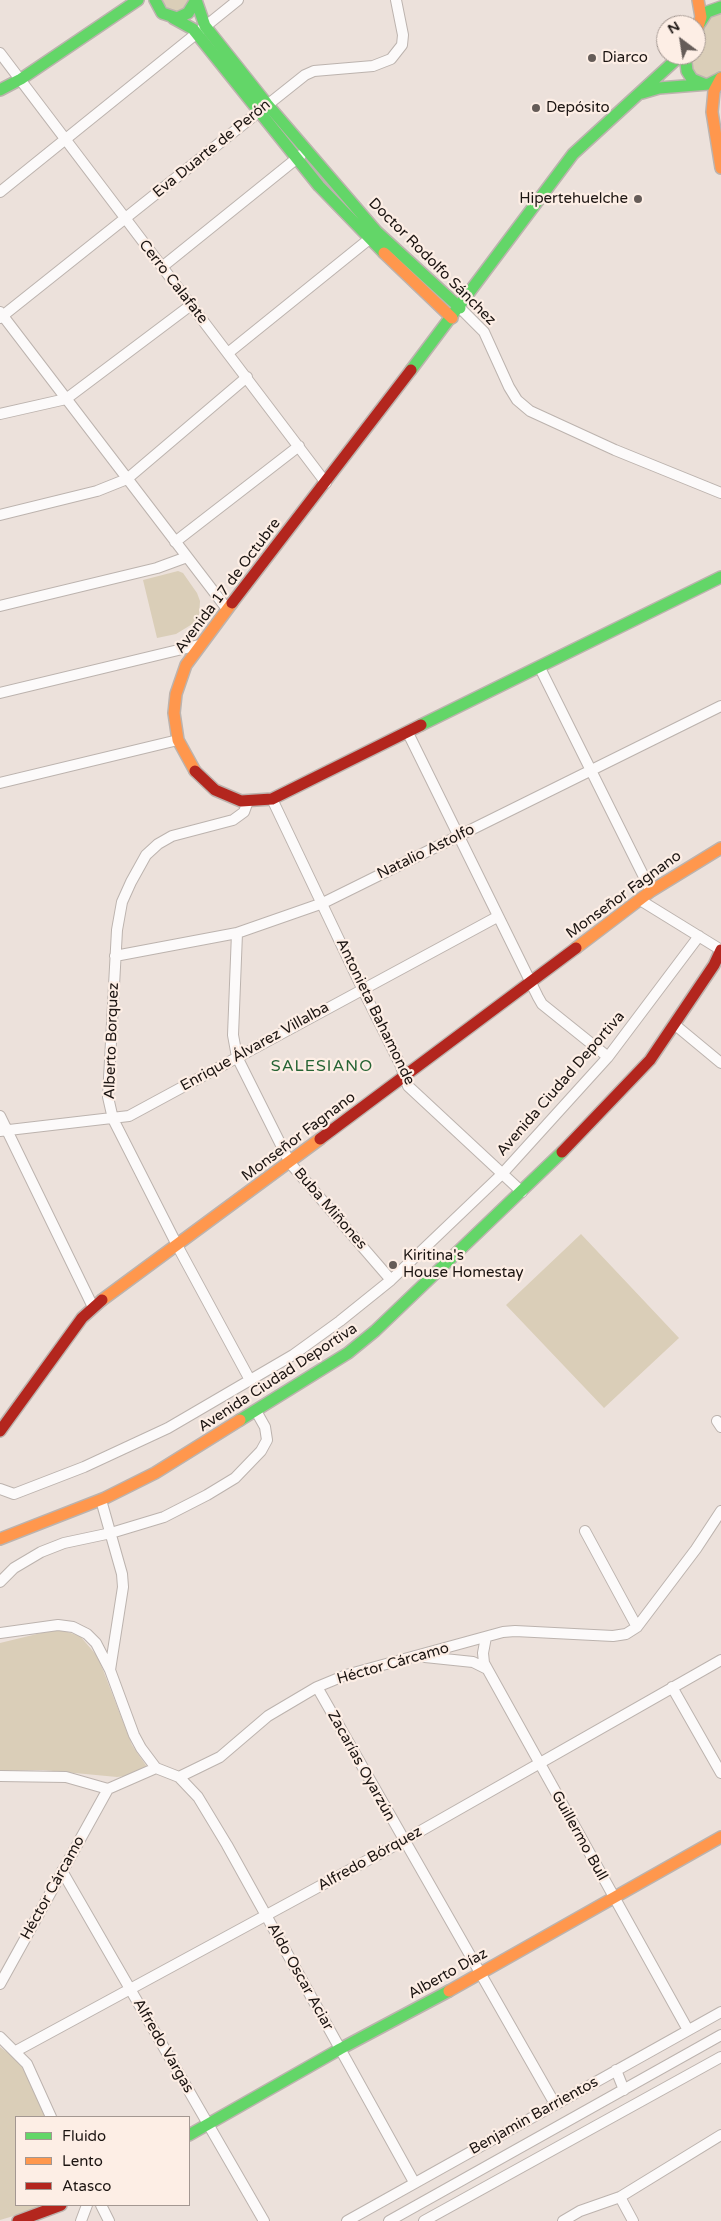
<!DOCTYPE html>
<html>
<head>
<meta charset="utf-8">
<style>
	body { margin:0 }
	#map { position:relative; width:721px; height:2221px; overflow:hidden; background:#ece1db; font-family:"Varela Round",sans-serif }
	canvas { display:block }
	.legend { position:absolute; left:15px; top:2116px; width:175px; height:90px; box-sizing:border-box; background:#fdeee5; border:1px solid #a39791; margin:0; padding:6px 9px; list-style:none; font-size:15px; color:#1c1512 }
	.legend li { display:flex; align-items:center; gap:10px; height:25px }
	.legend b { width:25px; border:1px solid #a39791 }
	.north { position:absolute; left:656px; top:15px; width:50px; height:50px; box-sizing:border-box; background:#fdeee5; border:1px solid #a39791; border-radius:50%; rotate:329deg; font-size:14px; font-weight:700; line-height:20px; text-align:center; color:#1c1512 }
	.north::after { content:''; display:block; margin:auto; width:18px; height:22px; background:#655c58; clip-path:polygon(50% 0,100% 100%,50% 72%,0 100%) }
</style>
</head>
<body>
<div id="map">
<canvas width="721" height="2221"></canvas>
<ul class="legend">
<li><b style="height:6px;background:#63d668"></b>Fluido</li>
<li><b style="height:6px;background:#ff974d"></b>Lento</li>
<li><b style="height:6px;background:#b3261e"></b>Atasco</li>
</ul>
<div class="north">N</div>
</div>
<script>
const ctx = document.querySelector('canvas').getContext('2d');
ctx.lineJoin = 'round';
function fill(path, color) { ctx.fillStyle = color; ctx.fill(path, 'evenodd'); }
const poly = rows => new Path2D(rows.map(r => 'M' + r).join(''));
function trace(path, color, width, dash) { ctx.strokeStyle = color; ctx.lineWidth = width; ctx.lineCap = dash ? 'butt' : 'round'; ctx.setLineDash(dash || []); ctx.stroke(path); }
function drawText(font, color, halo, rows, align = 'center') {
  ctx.font = font + ' "Varela Round",sans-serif'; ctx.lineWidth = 4.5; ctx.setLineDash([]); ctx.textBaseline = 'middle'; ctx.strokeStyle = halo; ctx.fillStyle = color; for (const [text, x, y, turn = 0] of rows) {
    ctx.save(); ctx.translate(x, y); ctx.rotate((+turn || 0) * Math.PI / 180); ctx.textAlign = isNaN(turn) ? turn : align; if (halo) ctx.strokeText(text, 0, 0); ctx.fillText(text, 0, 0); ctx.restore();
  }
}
fill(poly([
	[161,0,191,0,182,11,170,11],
	[721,11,721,72,709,79,696,76,688,55,696,55,696,42,704,22],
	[178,571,183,573,197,593,200,601,199,616,194,623,176,634,157,638,143,580],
	[581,1234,679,1338,604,1408,506,1305],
	[61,1630,80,1636,98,1657,132,1745,147,1767,125,1776,117,1777,43,1770,0,1771,0,1643,41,1633],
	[0,2047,17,2060,30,2079,45,2117,16,2117,16,2205,51,2205,0,2220]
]), '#daceb8');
const street = poly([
	[0,53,326,483],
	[0,192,238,0],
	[162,267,301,155],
	[460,308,484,332,509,387,517,400,530,411,615,450,721,493],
	[0,312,227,609],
	[0,318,305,75,314,71,373,66,391,59,402,45,403,35,396,0],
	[228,353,373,236],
	[0,414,66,399,191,305],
	[0,515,97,491,127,479,247,377],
	[175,542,299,446],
	[0,606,157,568,187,557],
	[540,668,651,891],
	[0,693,199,645],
	[408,733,538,997,542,1004,608,1057],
	[0,783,178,740],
	[272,799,362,988,400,1064,408,1086,522,1192],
	[248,801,244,812,233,820,172,836,158,844,146,855,131,882,122,902,117,930,108,1097,113,1119,178,1247,250,1380],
	[640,900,721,950],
	[237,933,233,1035,237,1057,290,1163,391,1280],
	[115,956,237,933,323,903,721,706],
	[674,1024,721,1063],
	[0,1116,93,1307],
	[0,1131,129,1116,497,917],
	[717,1421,721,1427],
	[0,1489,14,1494,84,1467,168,1428,293,1355,340,1321,391,1280,502,1174,608,1057,699,936],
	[101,1500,122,1574,123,1587,110,1670],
	[585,1531,637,1627],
	[0,1582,14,1568,41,1552,64,1543,111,1533,164,1517,207,1495,235,1478,261,1451,267,1440,265,1427,256,1411],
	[0,1633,58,1625,73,1627,87,1634,96,1643,110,1670,134,1735,141,1748,156,1768,179,1777,220,1757,268,1716,317,1687,346,1675,503,1632,515,1631,613,1636,626,1634,637,1627,696,1549,721,1511],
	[486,1637,483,1653,484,1663,688,2030],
	[425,1657,473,1662,487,1669],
	[317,1687,555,2104],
	[672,1687,721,1773],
	[0,1776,66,1777,108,1789],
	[179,1777,198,1797,227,1845,414,2182],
	[62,1871,264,2221],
	[0,1984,108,1789,156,1768],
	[0,2037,27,2064,51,2117],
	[16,2051,403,1841,721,1660],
	[616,2070,624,2090],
	[620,2197,633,2221],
	[101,2205,109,2221],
	[81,2221,87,2205],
	[347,2221,721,2012],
	[389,2221,721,2035],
	[424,2221,721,2057],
	[563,2221,580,2211,620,2197,721,2135]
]);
const fast = poly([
	[155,0,162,13,177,18,188,13,196,0],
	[196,0,205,26,267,104,377,232,460,308],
	[173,18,193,29,319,186,384,253],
	[700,23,707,12,721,7],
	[685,55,687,71,692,79,704,84],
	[0,90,21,79,138,0],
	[642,93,659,88,709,84,721,78],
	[411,370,573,154,681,55],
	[421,725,721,577],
	[240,1420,348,1353,375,1331,562,1152],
	[189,2135,340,2049,449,1991]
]);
const slow = poly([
	[696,33,701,17,698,0],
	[721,78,714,91,712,112,721,168],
	[384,253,452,318],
	[195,771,178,740,174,713,176,694,186,665,232,603],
	[576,948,651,891,721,848],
	[102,1300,320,1139],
	[0,1539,105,1498,155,1473,240,1420],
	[449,1991,721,1837]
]);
const jam = poly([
	[232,603,411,370],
	[195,771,215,790,241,801,272,799,421,725],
	[320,1139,576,948],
	[562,1152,650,1060,714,965,721,950],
	[0,1431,82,1318,102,1300],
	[18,2221,61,2205]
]);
trace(street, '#bcb3ae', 12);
trace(fast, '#bcb3ae', 14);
trace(slow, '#bcb3ae', 14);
trace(jam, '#bcb3ae', 14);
trace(street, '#fcfafa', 10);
trace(fast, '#63d668', 11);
trace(slow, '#ff974d', 11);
trace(jam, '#b3261e', 11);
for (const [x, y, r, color] of [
	[592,58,5,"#655c58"],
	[536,108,5,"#655c58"],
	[638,199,5,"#655c58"],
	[393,1265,5,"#655c58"]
]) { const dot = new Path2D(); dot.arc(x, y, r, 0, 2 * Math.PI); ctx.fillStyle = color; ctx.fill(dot); trace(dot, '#fdeee5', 2); }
drawText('15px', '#1c1512', '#fdeee5', [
	["Diarco",602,58],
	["Depósito",546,108],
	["Hipertehuelche",628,199,"right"],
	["Kiritina's",403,1256],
	["House Homestay",403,1273]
], 'left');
drawText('15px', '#1c1512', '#fdeee5', [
	["Eva Duarte de Perón",212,149,-39],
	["Doctor Rodolfo Sánchez",432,262,45],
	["Cerro Calafate",173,282,52],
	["Avenida 17 de Octubre",228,586,-53],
	["Natalio Astolfo",426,852,-26],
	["Monseñor Fagnano",624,895,-36],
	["Antonieta Bahamonde",375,1012,64],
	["Alberto Borquez",112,1041,-88],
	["Enrique Álvarez Villalba",255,1047,-29],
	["Avenida Ciudad Deportiva",561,1084,-49],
	["Monseñor Fagnano",299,1137,-37],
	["Buba Miñones",330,1209,49],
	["Avenida Ciudad Deportiva",278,1378,-33],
	["Héctor Cárcamo",393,1664,-16],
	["Zacarías Oyarzún",361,1766,61],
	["Guillermo Bull",579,1836,61],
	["Alfredo Bórquez",370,1859,-29],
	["Héctor Cárcamo",53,1888,-61],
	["Alberto Díaz",448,1974,-29],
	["Aldo Oscar Aciar",300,1977,61],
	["Alfredo Vargas",163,2046,60],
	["Benjamin Barrientos",534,2116,-29]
]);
ctx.letterSpacing = '1px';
drawText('16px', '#266434', '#fdeee5', [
	["SALESIANO",322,1067]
]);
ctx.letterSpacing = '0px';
</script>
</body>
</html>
